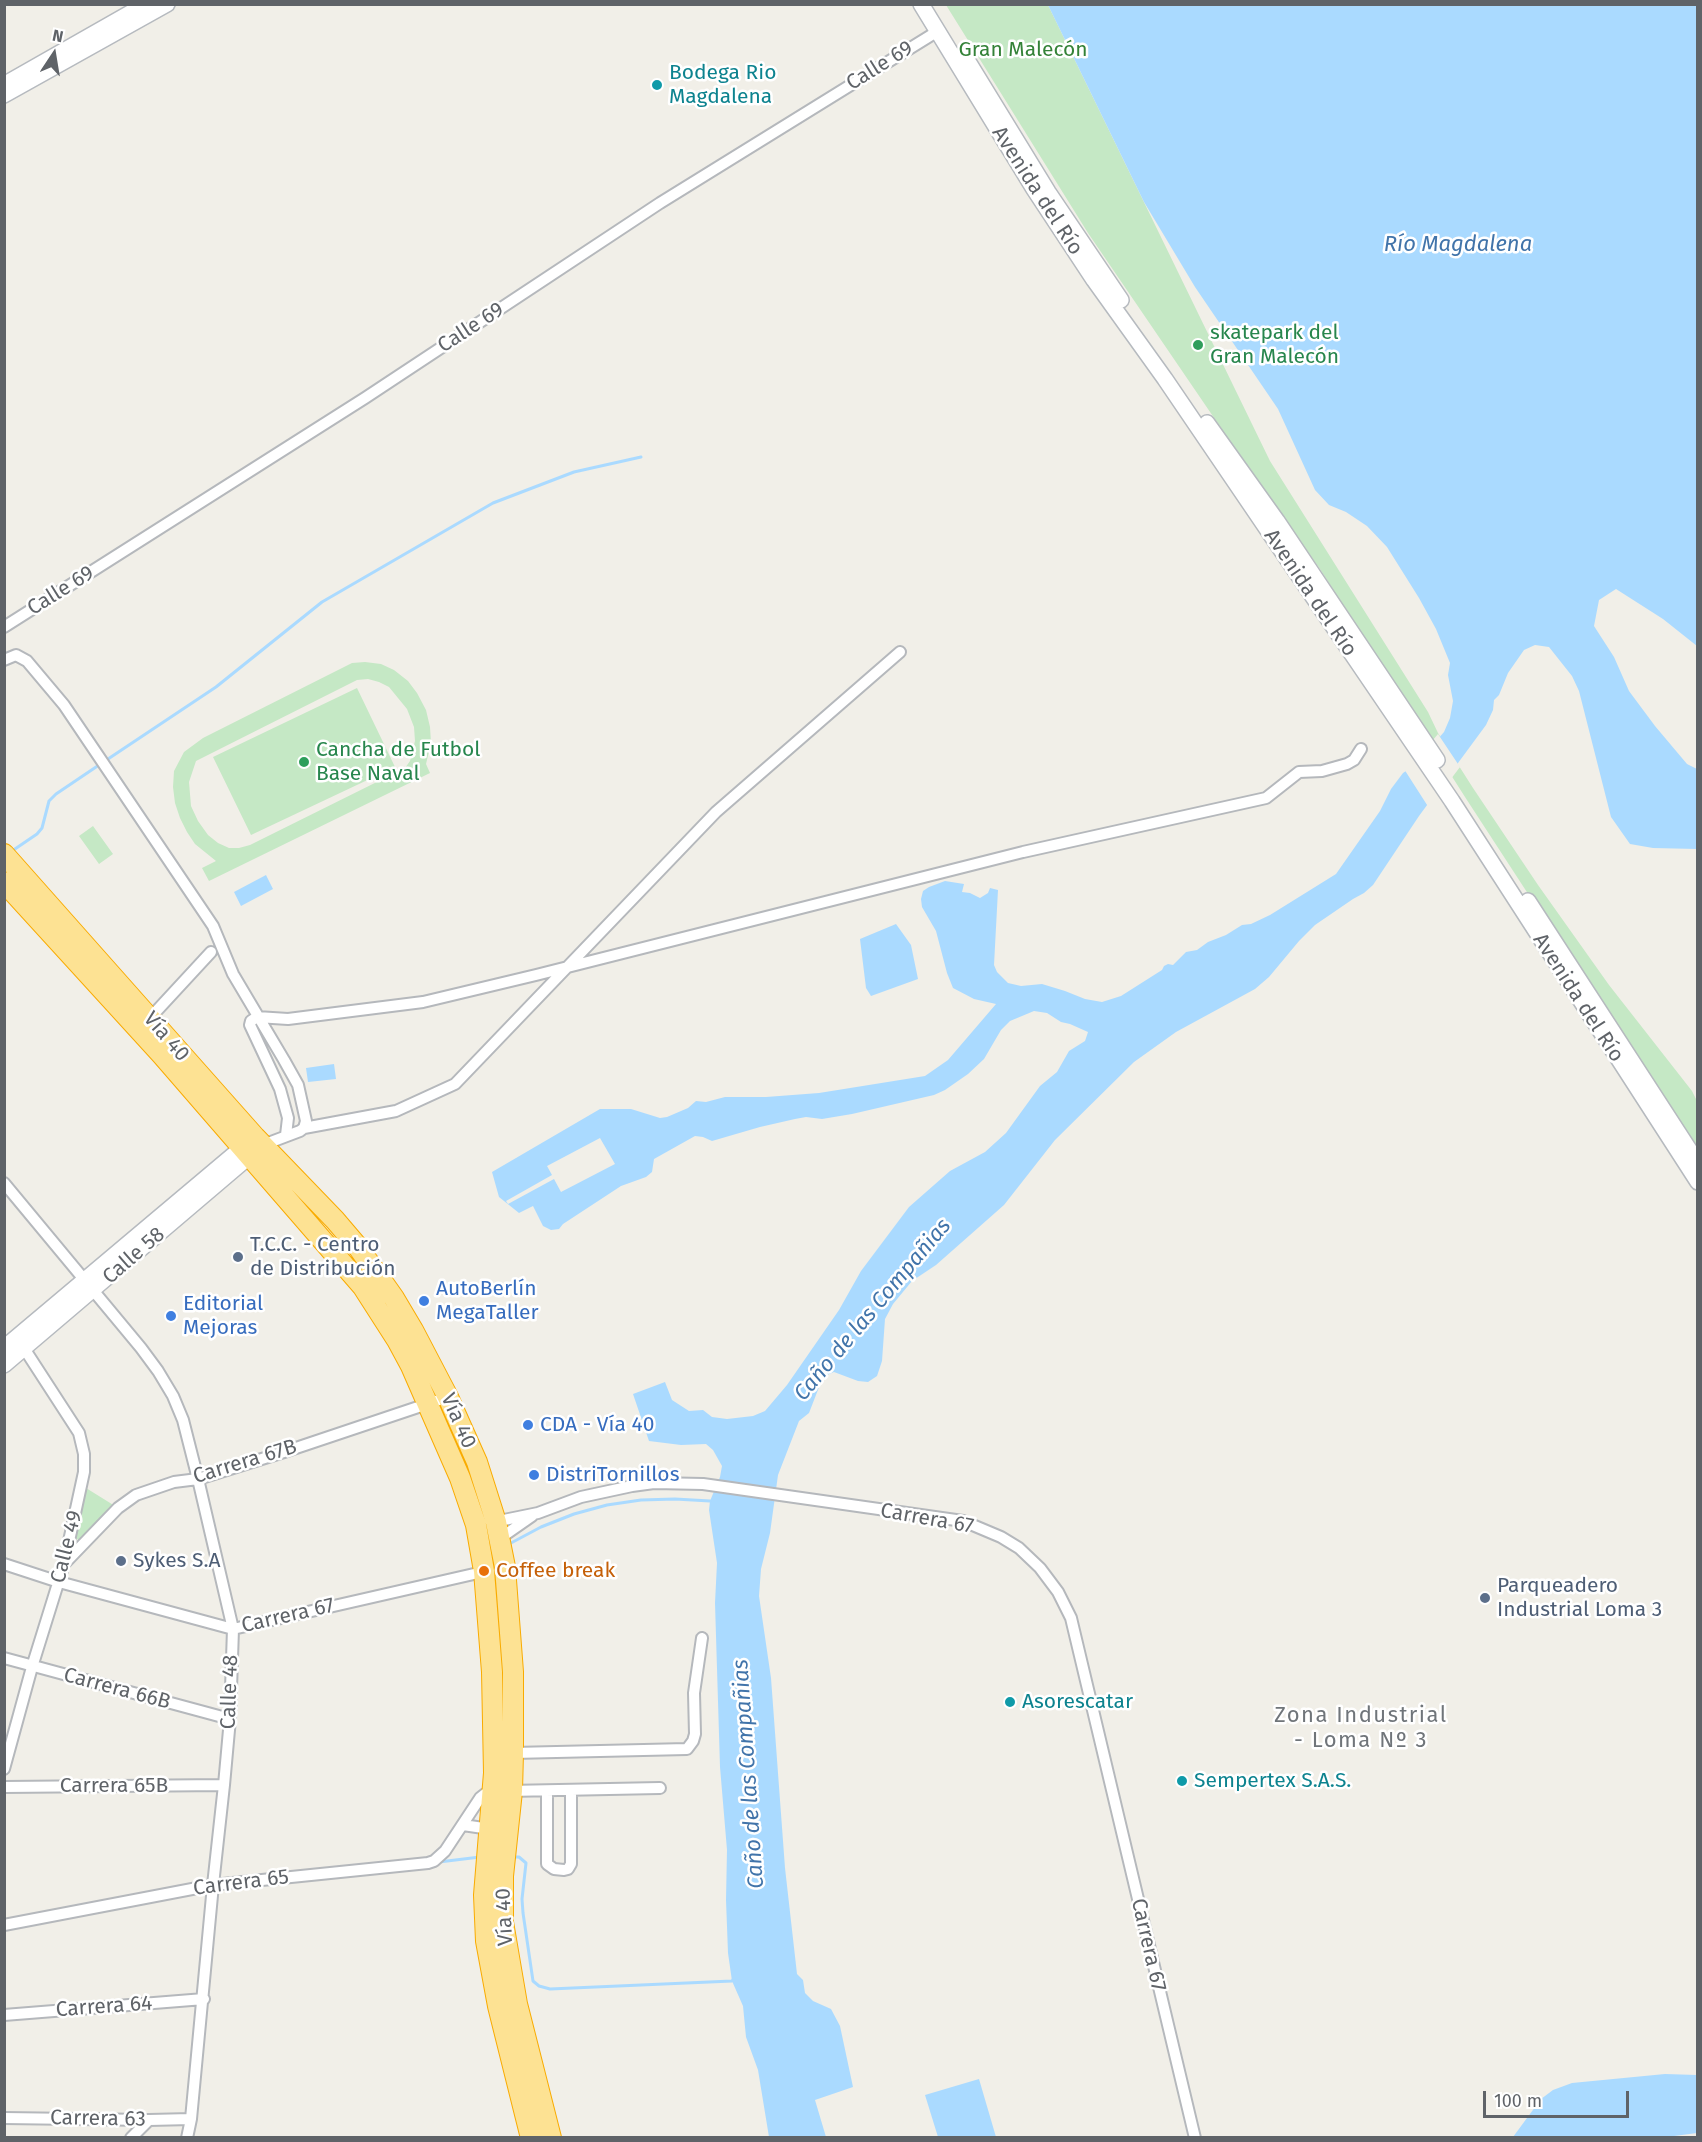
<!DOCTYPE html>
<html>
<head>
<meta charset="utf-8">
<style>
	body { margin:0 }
	#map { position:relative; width:1702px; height:2142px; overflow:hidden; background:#f1efe8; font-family:"Fira Sans",sans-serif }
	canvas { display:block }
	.frame { position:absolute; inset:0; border:6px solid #5f6368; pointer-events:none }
	.north { position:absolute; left:24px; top:24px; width:60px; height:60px; -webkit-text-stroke:4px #fff; paint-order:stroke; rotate:12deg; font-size:16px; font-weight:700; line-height:24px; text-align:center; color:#5f6368 }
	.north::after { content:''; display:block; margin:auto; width:21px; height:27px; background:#5f6368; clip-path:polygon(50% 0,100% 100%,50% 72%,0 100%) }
	.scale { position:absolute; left:1483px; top:2091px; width:146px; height:27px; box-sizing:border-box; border:3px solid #5f6368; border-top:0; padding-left:8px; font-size:18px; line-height:21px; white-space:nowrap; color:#5f6368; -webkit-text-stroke:4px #fff; paint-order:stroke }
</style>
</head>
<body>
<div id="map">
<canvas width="1702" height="2142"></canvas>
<div class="frame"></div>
<div class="north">N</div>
<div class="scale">100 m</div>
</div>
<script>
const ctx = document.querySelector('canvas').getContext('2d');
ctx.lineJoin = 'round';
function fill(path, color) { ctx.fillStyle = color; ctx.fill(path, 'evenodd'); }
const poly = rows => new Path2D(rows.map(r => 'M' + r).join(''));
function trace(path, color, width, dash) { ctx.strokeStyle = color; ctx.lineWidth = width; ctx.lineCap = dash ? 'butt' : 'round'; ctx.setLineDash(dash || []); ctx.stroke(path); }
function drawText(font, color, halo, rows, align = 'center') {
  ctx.font = font + ' "Fira Sans",sans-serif'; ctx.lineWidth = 5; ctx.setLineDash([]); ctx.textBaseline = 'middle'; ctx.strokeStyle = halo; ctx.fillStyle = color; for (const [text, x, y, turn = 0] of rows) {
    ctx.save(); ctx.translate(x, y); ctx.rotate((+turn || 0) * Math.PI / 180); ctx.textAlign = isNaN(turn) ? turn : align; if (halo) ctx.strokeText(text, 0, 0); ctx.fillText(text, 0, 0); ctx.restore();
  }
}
fill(poly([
	[946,5,1048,5,1270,461,1428,712,1438,733,1473,788,1538,885,1609,985,1692,1091,1697,1101,1697,1148,1631,1052,1465,797,1320,569,1268,497,1088,233],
	[365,662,381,664,394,670,408,681,417,693,426,710,430,727,431,743,426,764,430,773,209,881,202,868,216,861,195,844,187,832,180,818,175,803,173,787,174,771,184,752,203,738,352,663],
	[368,679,379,682,389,687,407,709,414,727,415,741,410,761,405,768,250,845,239,848,229,848,218,843,208,835,198,821,191,806,189,782,196,761,357,680],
	[357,688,395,767,251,835,213,757],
	[93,826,113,854,99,864,79,836],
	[86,1488,115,1506,80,1541,74,1537]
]), '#c5e8c5');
fill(poly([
	[1048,5,1697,5,1697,646,1663,619,1616,589,1599,600,1594,626,1614,657,1629,691,1655,726,1687,764,1697,769,1697,849,1653,848,1630,844,1611,817,1579,691,1572,676,1549,647,1535,645,1524,650,1508,673,1499,695,1494,700,1493,710,1486,725,1419,816,1373,885,1364,893,1353,899,1315,925,1299,941,1269,977,1255,989,1176,1032,1134,1062,1055,1140,1004,1205,936,1265,912,1281,893,1304,885,1319,882,1361,877,1376,868,1382,858,1381,834,1372,827,1375,821,1382,809,1413,799,1421,778,1475,770,1533,761,1569,759,1596,771,1678,785,1868,797,1974,803,1980,805,1993,813,2001,831,2009,840,2026,853,2087,815,2100,826,2137,769,2137,758,2070,746,2037,743,2006,732,1981,728,1953,726,1900,727,1850,720,1767,715,1603,717,1563,709,1510,710,1501,720,1477,722,1466,713,1450,706,1444,681,1445,649,1441,633,1394,665,1382,672,1400,689,1411,703,1410,712,1417,727,1419,753,1416,765,1411,787,1385,839,1310,861,1271,909,1207,950,1171,985,1152,1006,1133,1040,1086,1057,1072,1069,1051,1085,1041,1088,1032,1070,1024,1061,1022,1047,1013,1034,1011,1010,1021,1001,1030,984,1059,968,1074,945,1090,934,1095,852,1114,822,1119,806,1117,795,1119,760,1127,712,1141,703,1137,695,1136,654,1159,652,1172,646,1177,621,1186,563,1224,559,1229,551,1230,543,1226,533,1206,519,1213,499,1197,492,1172,600,1109,631,1109,660,1118,667,1117,688,1108,696,1101,706,1102,725,1097,766,1097,819,1093,925,1076,948,1060,996,1004,974,999,953,988,947,973,936,931,922,907,921,899,923,891,929,887,945,881,964,884,962,892,970,893,980,898,988,893,990,888,998,890,994,965,997,972,1008,983,1021,986,1042,984,1065,991,1085,999,1102,1002,1121,996,1162,970,1164,966,1168,964,1173,965,1186,952,1197,950,1208,942,1226,935,1242,925,1251,924,1270,915,1336,874,1380,811,1391,789,1403,773,1416,764,1444,732,1450,718,1453,701,1448,675,1450,663,1436,629,1419,598,1387,547,1367,526,1346,512,1329,505,1315,490,1278,409,1195,287,1144,202],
	[266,875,273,889,241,906,234,892],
	[896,924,911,945,918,979,871,996,866,988,860,939],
	[334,1064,336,1079,308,1082,306,1068],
	[1665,2074,1697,2075,1697,2133,1659,2138,1513,2137,1541,2099,1553,2090,1572,2083],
	[979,2079,996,2137,938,2137,925,2095]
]), '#aadaff');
fill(poly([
	[1438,734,1460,767,1429,808,1404,769,1414,762],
	[600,1138,615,1164,561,1192,554,1179,508,1204,506,1201,552,1175,547,1166]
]), '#f1efe8');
trace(poly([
	[105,761,216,687,322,602,493,503,574,472,641,457],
	[12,851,37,834,42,828,49,801,56,794,99,765],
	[511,1543,541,1527,574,1514,607,1505,641,1500,675,1499,710,1501],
	[513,1857,519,1857,526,1863,522,1899,523,1913,533,1981,539,1986,550,1989,732,1981,734,1978],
	[439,1862,480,1857]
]), '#aadaff', 3);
const street = poly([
	[4,627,365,398,660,203,938,31],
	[4,660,16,655,27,661,64,705,213,926,233,974,284,1060,298,1085,306,1121,304,1128,300,1131,263,1145],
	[150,1018,211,952],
	[304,1128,396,1111,455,1084,716,812,900,652],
	[286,1135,288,1118,280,1089,250,1025,251,1021,257,1017,288,1019,423,1002,536,975,1023,852,1266,798,1299,772,1322,771,1347,764,1354,760,1361,749],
	[4,1183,141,1348,158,1371,173,1396,183,1420,198,1479,233,1629,230,1719,224,1785,213,1885,191,2119,187,2138],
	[494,1522,538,1513,581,1497,632,1486,654,1483,703,1484,963,1521,1001,1537,1019,1548,1040,1568,1058,1592,1071,1618,1195,2138],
	[499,1539,532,1516],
	[4,1564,59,1582,233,1629,487,1571],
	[64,1564,118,1508,136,1495,174,1482,198,1479,284,1452,448,1397],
	[4,1658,230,1719],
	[513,1753,687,1749,693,1741,695,1734,694,1693,702,1638],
	[4,1769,32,1667,64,1564,84,1472,84,1454,79,1433,20,1342],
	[4,1787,224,1785],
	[508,1791,660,1788],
	[547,1791,547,1864,554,1869,564,1870,568,1869,571,1864,571,1790],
	[463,1825,490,1829],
	[4,1925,213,1885,428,1863,434,1861,445,1851,480,1798,485,1794,493,1791],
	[4,2015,204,1999],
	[4,2118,149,2120,191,2119],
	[131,2138,149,2120]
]);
const secondary = poly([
	[921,4,1034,189,1094,280,1165,379,1452,801,1698,1182],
	[964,55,1048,192,1121,300],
	[7,83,146,4],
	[4,95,167,4],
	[1207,423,1277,521,1437,760],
	[1528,901,1698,1163],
	[4,1348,250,1141],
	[4,1365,258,1149]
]);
const highway = poly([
	[4,854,255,1137,335,1220,358,1247,394,1298,413,1330,448,1397,477,1462,496,1522,505,1567,513,1672,513,1753,512,1791,503,1876,503,1922,517,2004,551,2138],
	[4,882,161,1054,363,1287,397,1340,411,1366,460,1478,476,1525,484,1571,492,1672,494,1773,484,1895,486,1941,498,2006,531,2138]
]);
trace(street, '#b5b8bc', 14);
trace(secondary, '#b6babf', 18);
trace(highway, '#f9ab00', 22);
trace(street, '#fff', 10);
trace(secondary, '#fff', 15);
trace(highway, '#fde293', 20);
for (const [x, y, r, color] of [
	[657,85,6,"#0f9aa8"],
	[1198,345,6,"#2e9e5b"],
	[304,762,6,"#2e9e5b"],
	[238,1257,6,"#5c6f8a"],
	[424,1301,6,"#3f7fe0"],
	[171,1316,6,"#3f7fe0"],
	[528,1425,6,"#3f7fe0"],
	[534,1475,6,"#3f7fe0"],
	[121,1561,6,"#5c6f8a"],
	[484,1571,6,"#e8710a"],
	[1485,1598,6,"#5c6f8a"],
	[1010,1702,6,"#0f9aa8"],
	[1182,1781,6,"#0f9aa8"]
]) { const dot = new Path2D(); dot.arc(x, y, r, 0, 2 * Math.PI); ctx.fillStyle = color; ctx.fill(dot); trace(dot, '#fff', 2); }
drawText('21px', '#348238', '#fff', [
	["Gran Malecón",1023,50]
]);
drawText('21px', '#5f6368', '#fff', [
	["Calle 69",880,66,-32],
	["Avenida del Río",1037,191,57],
	["Calle 69",471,328,-33],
	["Calle 69",61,591,-32],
	["Avenida del Río",1310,593,56],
	["Avenida del Río",1578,998,57],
	["Vía 40",166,1037,49],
	["Calle 58",134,1256,-41],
	["Vía 40",458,1421,66],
	["Carrera 67B",245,1462,-17],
	["Carrera 67",927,1519,10],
	["Calle 49",67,1547,-76],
	["Carrera 67",288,1616,-13],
	["Carrera 66B",117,1689,15],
	["Calle 48",230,1692,-88],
	["Carrera 65B",114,1786],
	["Carrera 65",241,1883,-7],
	["Vía 40",505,1917,-93],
	["Carrera 67",1148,1945,77],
	["Carrera 64",104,2007,-4],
	["Carrera 63",98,2119,1]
]);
drawText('21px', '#0d838f', '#fff', [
	["Bodega Rio",669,73],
	["Magdalena",669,97],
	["Asorescatar",1022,1702],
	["Sempertex S.A.S.",1194,1781]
], 'left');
drawText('21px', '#27864d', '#fff', [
	["skatepark del",1210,333],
	["Gran Malecón",1210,357],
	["Cancha de Futbol",316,750],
	["Base Naval",316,774]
], 'left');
drawText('21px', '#4e5e75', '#fff', [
	["T.C.C. - Centro",250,1245],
	["de Distribución",250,1269],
	["Sykes S.A",133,1561],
	["Parqueadero",1497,1586],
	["Industrial Loma 3",1497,1610]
], 'left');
drawText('21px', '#366cbe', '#fff', [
	["AutoBerlín",436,1289],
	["MegaTaller",436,1313],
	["Editorial",183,1304],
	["Mejoras",183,1328],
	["CDA - Vía 40",540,1425],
	["DistriTornillos",546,1475]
], 'left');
drawText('21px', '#c56008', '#fff', [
	["Coffee break",496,1571]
], 'left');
drawText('italic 22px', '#4174aa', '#fff', [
	["Río Magdalena",1458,245],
	["Caño de las Compañias",873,1310,-50],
	["Caño de las Compañias",749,1774,-94]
]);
ctx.letterSpacing = '1.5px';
drawText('22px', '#70757a', '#fff', [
	["Zona Industrial",1361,1716],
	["- Loma Nº 3",1361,1741]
]);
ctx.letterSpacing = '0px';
</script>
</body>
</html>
